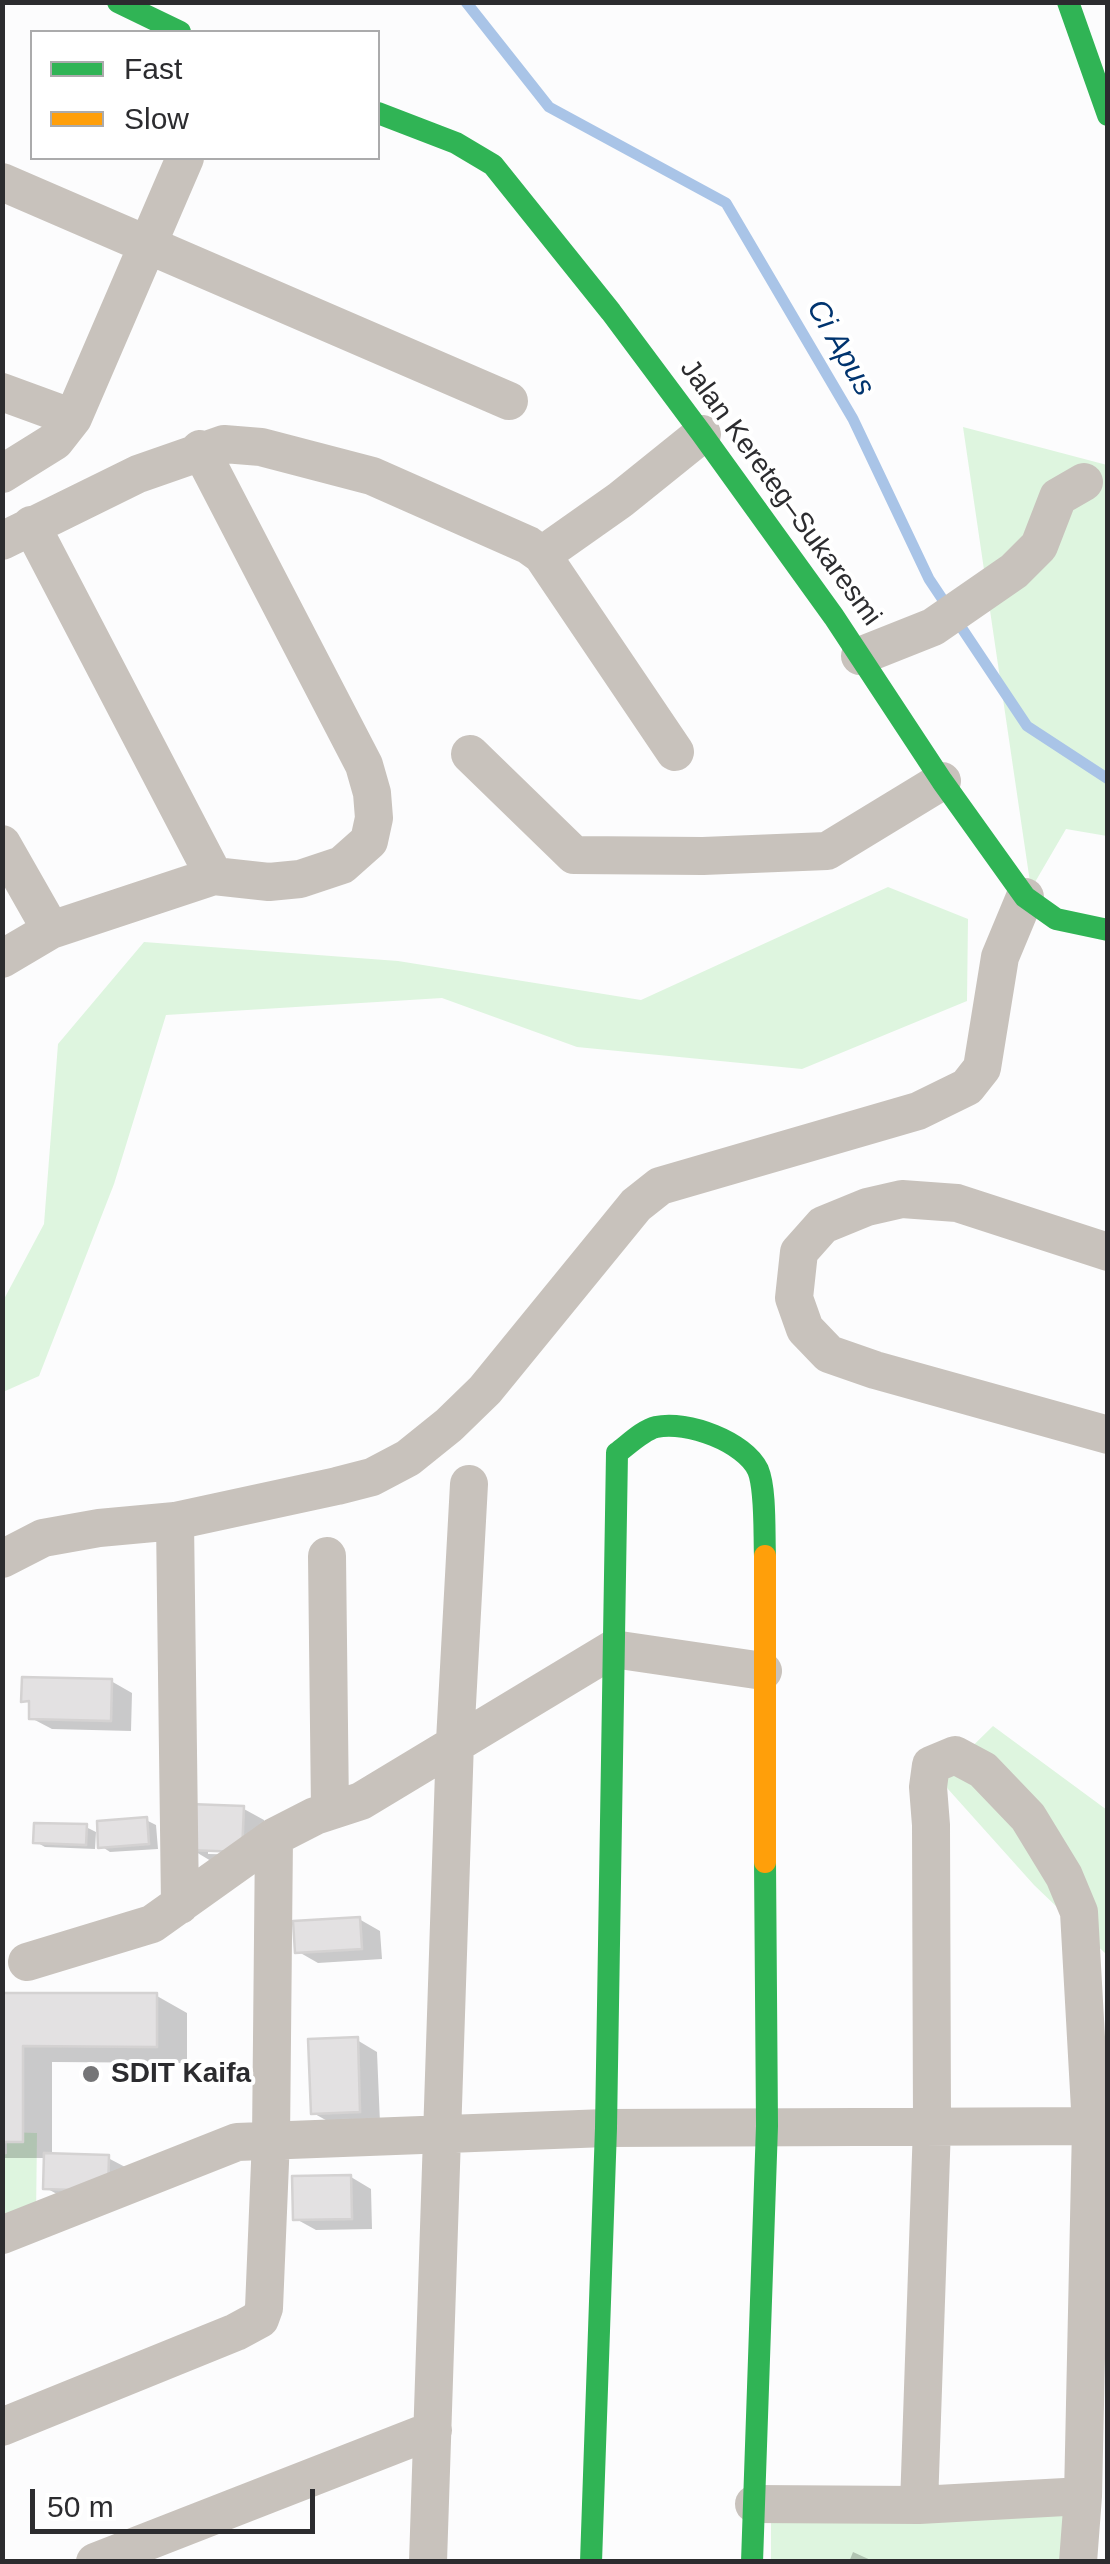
<!DOCTYPE html>
<html>
<head>
<meta charset="utf-8">
<style>
	body { margin:0 }
	#map { position:relative; width:1110px; height:2564px; overflow:hidden; background:#fcfcfd; font-family:Arial,sans-serif }
	canvas { display:block }
	.frame { position:absolute; inset:0; border:5px solid #2c2c2f; pointer-events:none }
	.legend { position:absolute; left:30px; top:30px; width:350px; height:130px; box-sizing:border-box; background:#fff; border:2px solid #ababac; margin:0; padding:12px 18px; list-style:none; font-size:30px; color:#2c2c2f }
	.legend li { display:flex; align-items:center; gap:20px; height:50px }
	.legend b { width:50px; border:2px solid #ababac }
	.scale { position:absolute; left:30px; top:2489px; width:285px; height:45px; box-sizing:border-box; border:5px solid #2c2c2f; border-top:0; padding-left:12px; font-size:30px; line-height:35px; white-space:nowrap; color:#2c2c2f; -webkit-text-stroke:8px #fff; paint-order:stroke }
</style>
</head>
<body>
<div id="map">
<canvas width="1110" height="2564"></canvas>
<div class="frame"></div>
<ul class="legend">
<li><b style="height:12px;background:#30b455"></b>Fast</li>
<li><b style="height:12px;background:#ff9f0a"></b>Slow</li>
</ul>
<div class="scale">50 m</div>
</div>
<script>
const ctx = document.querySelector('canvas').getContext('2d');
ctx.lineJoin = 'round';
function fill(path, color) {
  ctx.fillStyle = color;
  ctx.fill(path, 'evenodd');
}
function stroke(path, color, width, dash) {
  ctx.strokeStyle = color;
  ctx.lineWidth = width;
  ctx.lineCap = dash ? 'butt' : 'round';
  ctx.setLineDash(dash || []);
  ctx.stroke(path);
}
function drawText(font, color, halo, rows, align = 'center') {
  ctx.font = font + ' Arial,sans-serif';
  ctx.lineWidth = 8;
  ctx.setLineDash([]);
  ctx.textBaseline = 'middle';
  ctx.strokeStyle = halo;
  ctx.fillStyle = color;
  for (const [text, x, y, turn = 0] of rows) {
    ctx.save();
    ctx.translate(x, y);
    ctx.rotate((+turn || 0) * Math.PI / 180);
    ctx.textAlign = isNaN(turn) ? turn : align;
    if (halo) ctx.strokeText(text, 0, 0);
    ctx.fillText(text, 0, 0);
    ctx.restore();
  }
}
fill(new Path2D(`
	M963 427 1107 465V836L1066 829 1031 889Z
	M888 887 968 919 967 1001 802 1069 577 1047 442 998 166 1015 114 1184 39 1376 3 1392V1301L44 1224 58 1044 144 942 398 961 641 1000Z
	M993 1726 1107 1810V1955L1034 1885 939 1779Z
	M7 2132 37 2133 36 2218 2 2231V2155L7 2154Z
	M1069 2510 1067 2561H771V2521Z`), '#def5df');
fill(new Path2D(`
	M111 1681 132 1693 131 1731 52 1729 31 1718V1704L24 1700Z
	M244 1809 264 1820 262 1863 211 1861 191 1849ZM208 1849 254 1855 208 1854Z
	M146 1820 156 1825 158 1849 110 1852 101 1846Z
	M86 1827 96 1832 95 1849 45 1847 36 1842Z
	M359 1919 380 1931 382 1959 318 1963 297 1951Z
	M2 1995 157 1996 187 2013V2063L52 2062V2156L108 2158 129 2169 66 2199 46 2188V2158H2Z
	M357 2040 377 2052 380 2123 333 2124 313 2113Z
	M351 2177 371 2189 372 2229 316 2230 296 2219Z
	M853 2552 875 2562H849Z`), '#0003');
stroke(new Path2D(`
	M466 2 549 107 726 203 853 419 929 579 1027 726 1108 779`), '#a9c4e7', 11);
const building = new Path2D(`
	M22 1677 112 1679 111 1721 29 1719V1701L21 1702Z
	M190 1804 244 1806 242 1852 188 1850Z
	M147 1817 149 1844 98 1848 97 1821Z
	M34 1823 87 1824 86 1845 33 1843Z
	M360 1917 362 1949 295 1953 293 1921Z
	M2 1993H157V2047L23 2046V2142H2Z
	M358 2037 360 2112 311 2114 308 2039Z
	M44 2153 109 2155 108 2191 43 2189Z
	M351 2175 352 2219 293 2220 292 2176Z`);
fill(building, '#e3e1e2');
stroke(building, '#d4d2d2', 2.5);
stroke(new Path2D(`
	M2 182 509 401
	M2 392 73 418
	M2 474 55 441 73 418 185 158
	M31 525 214 876
	M2 541 138 474 224 444 261 447 372 476 528 545 542 555 620 500 702 434
	M542 555 675 752
	M860 656 933 627 1014 571 1039 546 1058 497 1084 482
	M470 754 574 855 703 856 827 851 942 781
	M2 844 51 930
	M2 959 51 930 214 876 269 882 300 879 342 865 369 841 374 818 372 793 364 765 200 449
	M1108 1252 957 1203 902 1199 867 1207 823 1225 799 1252 794 1298 805 1329 829 1354 875 1370 1108 1435
	M175 1521 180 1905
	M327 1556 330 1811
	M2 1559 43 1538 99 1528 175 1521 337 1486 372 1477 408 1458 449 1425 485 1390 636 1205 660 1186 918 1111 967 1087 982 1068 1000 957 1025 897
	M27 1962 152 1924 274 1837 315 1816 361 1801 613 1649 763 1671
	M2 2235 237 2142 606 2128 1108 2126
	M2 2427 236 2332 260 2319 264 2308 271 2139 274 1837
	M754 2504 919 2505 1083 2496
	M919 2505 932 2126 931 1825 928 1787 931 1765 955 1755 983 1770 1028 1817 1064 1876 1079 1912 1091 2127 1083 2496 1078 2562
	M95 2562 433 2430
	M428 2562 455 1741 469 1484`), '#c8c2bc', 38);
stroke(new Path2D(`
	M118 2 180 32
	M1068 2 1108 115
	M378 113 456 143 493 165 611 312 702 434 834 617 942 781 1025 897 1056 919 1108 930
	M591 2562 606 2128 617 1453C628 1445 643 1430 656 1427 687 1420 745 1442 758 1470 766 1489 764 1534 765 1556
	M752 2562 767 2126 765 1862`), '#30b455', 22);
stroke(new Path2D(`
	M765 1862V1556`), '#ff9f0a', 22);
for (const [x, y, r, color] of [
	[91,2074,10,"#757577"]
]) {
  const dot = new Path2D();
  dot.arc(x, y, r, 0, 2 * Math.PI);
  ctx.fillStyle = color;
  ctx.fill(dot);
  stroke(dot, '#fff', 4);
}
drawText('28px', '#2c2c2f', '#fff', [
	["Jalan Kereteg–Sukaresmi",780,493,54]
]);
drawText('bold 28px', '#2c2c2f', '#fff', [
	["SDIT Kaifa",111,2074]
], 'left');
drawText('italic 30px', '#00346f', '#fff', [
	["Ci Apus",840,348,60]
]);
</script>
</body>
</html>
